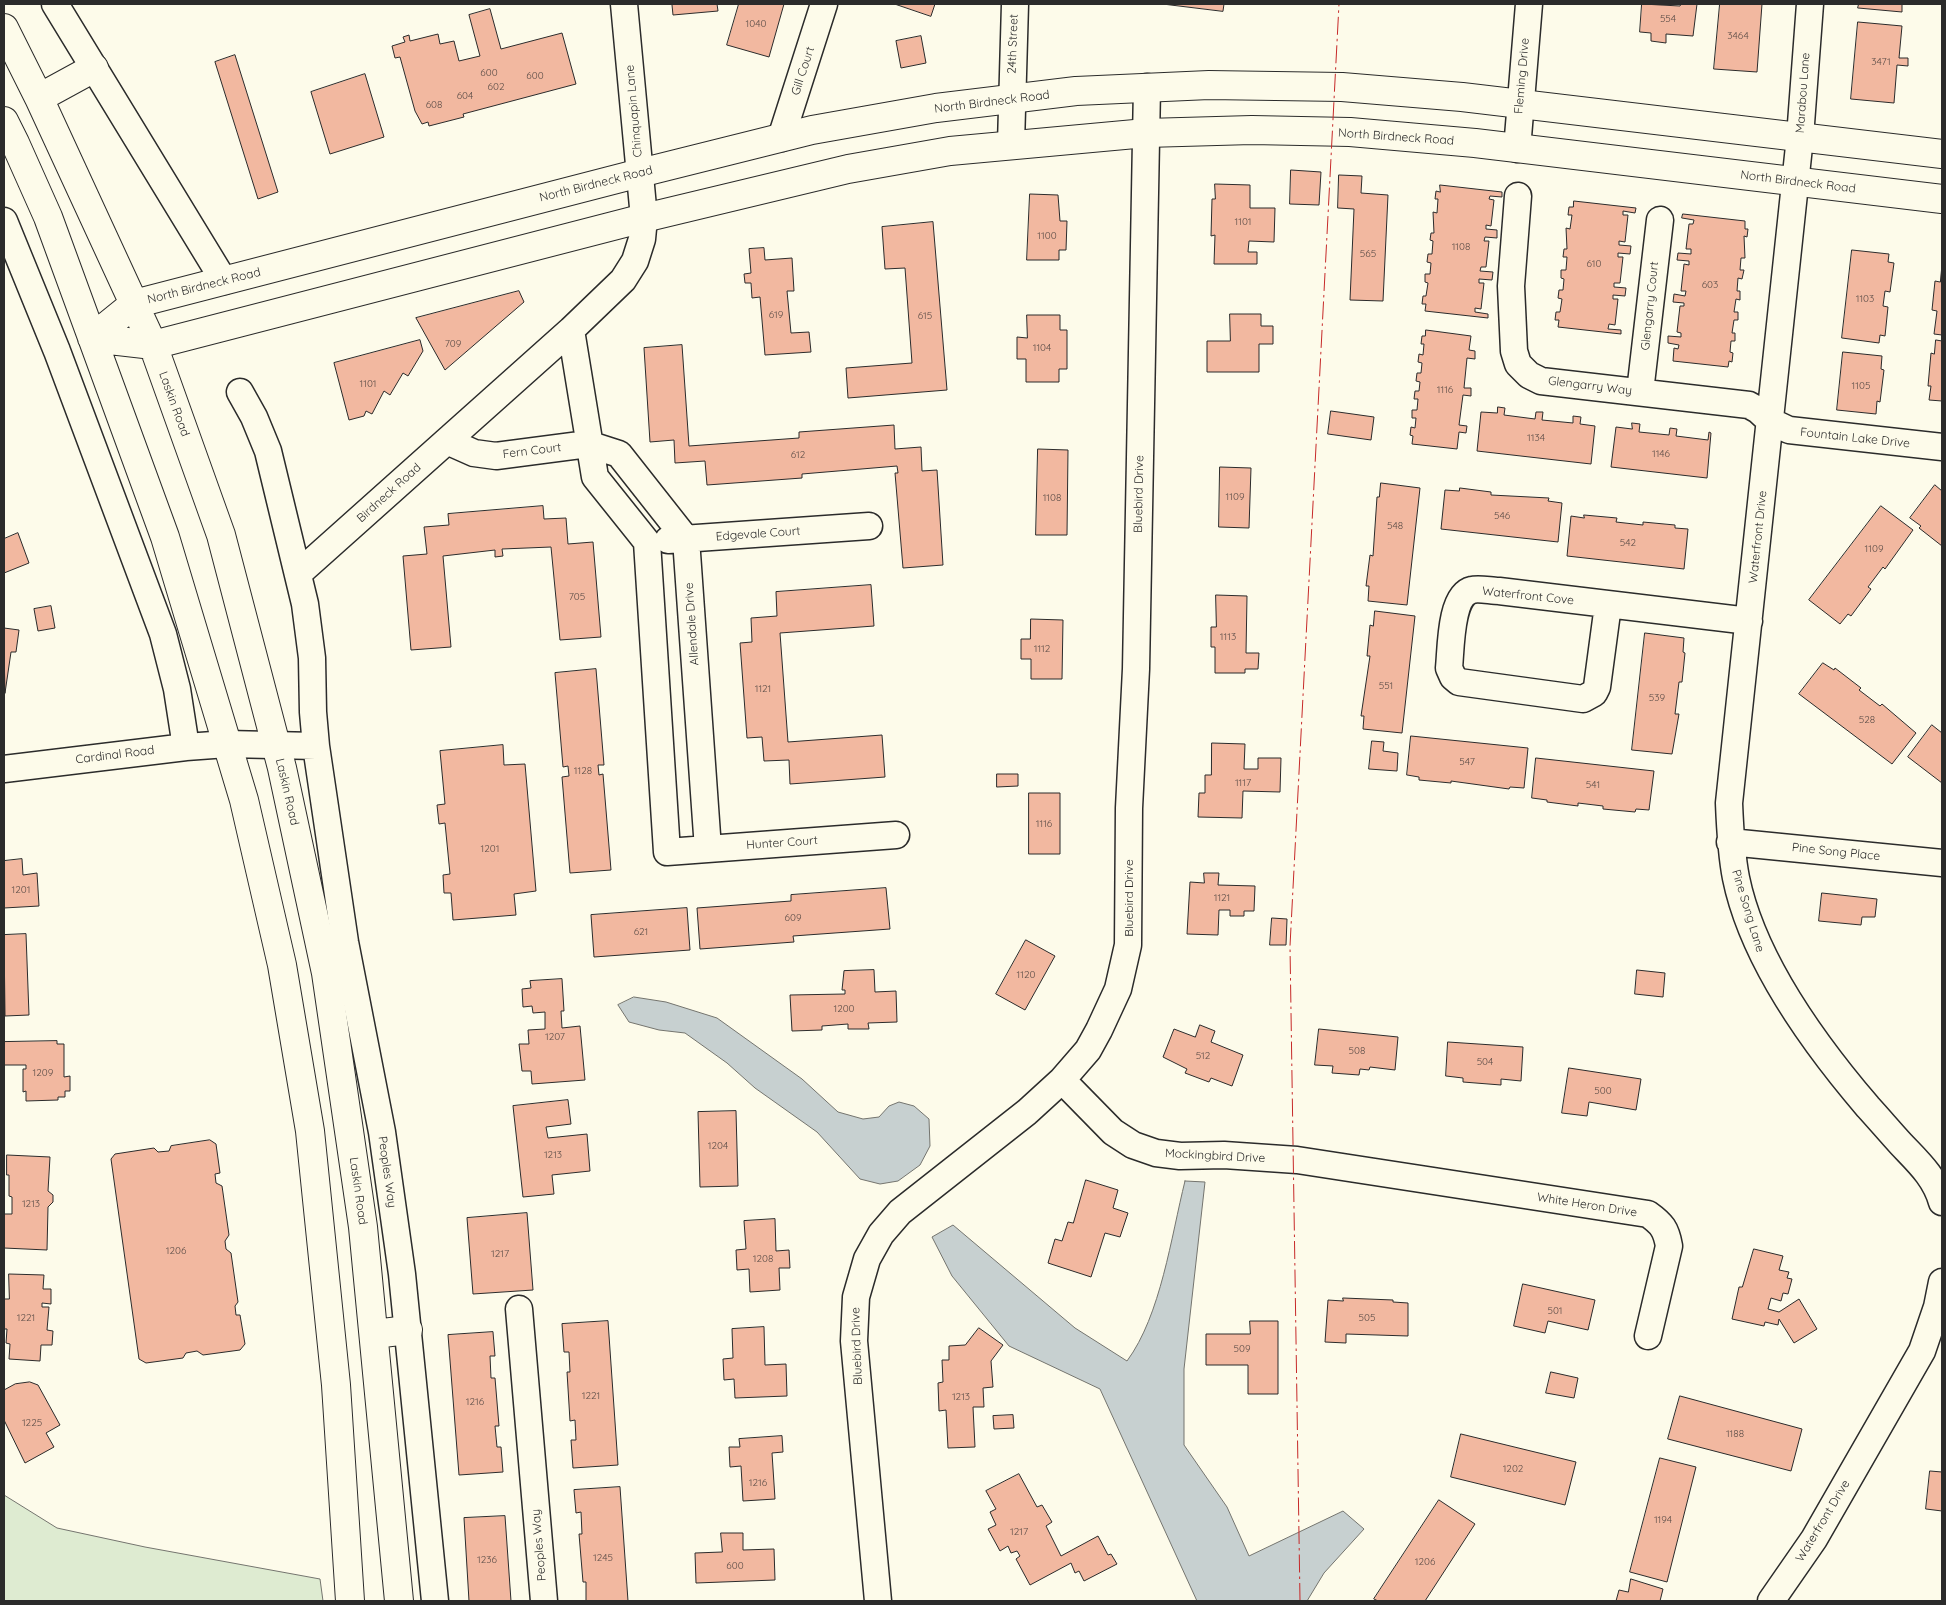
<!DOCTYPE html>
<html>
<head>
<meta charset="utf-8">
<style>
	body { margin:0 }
	#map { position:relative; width:1946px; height:1605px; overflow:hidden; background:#fdfbea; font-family:Quicksand,sans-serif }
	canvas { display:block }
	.frame { position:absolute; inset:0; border:5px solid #2b2b2b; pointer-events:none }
</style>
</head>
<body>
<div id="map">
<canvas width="1946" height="1605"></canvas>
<div class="frame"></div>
</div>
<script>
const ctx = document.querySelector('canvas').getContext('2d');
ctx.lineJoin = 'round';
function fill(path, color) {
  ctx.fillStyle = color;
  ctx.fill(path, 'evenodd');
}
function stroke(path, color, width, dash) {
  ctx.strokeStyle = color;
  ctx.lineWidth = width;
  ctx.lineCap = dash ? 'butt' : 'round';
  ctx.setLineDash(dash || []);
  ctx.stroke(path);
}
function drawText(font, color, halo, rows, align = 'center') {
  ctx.font = font + ' Quicksand,sans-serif';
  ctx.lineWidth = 4;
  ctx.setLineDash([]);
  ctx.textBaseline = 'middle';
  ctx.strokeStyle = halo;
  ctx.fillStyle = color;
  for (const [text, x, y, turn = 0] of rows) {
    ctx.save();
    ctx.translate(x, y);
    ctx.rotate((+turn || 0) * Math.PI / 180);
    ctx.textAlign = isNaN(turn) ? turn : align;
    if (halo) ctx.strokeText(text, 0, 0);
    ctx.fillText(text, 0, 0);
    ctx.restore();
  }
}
const green = new Path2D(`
	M4 1495 57 1528 145 1547 320 1579 323 1601H4Z`);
fill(green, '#deebd1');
stroke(green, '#74746e', 1);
const water = new Path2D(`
	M634 997 666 1002 717 1018 802 1079 838 1112 863 1119 879 1117 889 1106 899 1102 914 1106 929 1119 930 1146 920 1165 898 1181 880 1184 860 1179 817 1132 755 1088 727 1063 685 1033 659 1030 629 1022 618 1005Z
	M1185 1181 1205 1182 1184 1369V1445L1227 1507 1249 1556 1343 1511 1364 1529 1324 1573 1307 1601H1197L1100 1389 1009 1346 952 1276 932 1237 953 1225 1075 1328 1127 1361C1161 1315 1171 1237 1185 1181Z`);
fill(water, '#c7d0d0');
stroke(water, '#74746e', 1);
const building = new Path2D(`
	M676 4H717L718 11 673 15 672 5Z
	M739 4H784L769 57 727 45Z
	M895 4H935L931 16Z
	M1163 4H1224L1223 11Z
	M1642 4 1680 6 1681 4H1697L1693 36 1666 34V43L1651 41V33L1640 32Z
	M1720 4H1762L1757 72 1714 69Z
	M1859 4H1902V12L1858 8Z
	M490 9 501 49 562 33 576 84 463 114 464 117 429 126 428 122 422 124 415 111 400 57 395 58 392 46 405 42 403 37 409 35 410 41 438 34 440 44 454 41 459 61 480 56 469 15Z
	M1858 22 1902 26 1899 58H1908V66L1897 65 1894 103 1851 99Z
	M921 36 926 63 901 68 896 41Z
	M235 55 278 192 258 199 215 62Z
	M365 74 384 137 330 154 311 92Z
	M1291 170 1321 172 1319 205 1290 204Z
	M1339 175 1362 176 1361 193 1388 195 1383 301 1350 300 1354 209 1338 208Z
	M1215 184 1250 185V208H1275L1274 242 1249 241 1248 252H1257V264H1214L1215 235 1211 236 1212 199H1215Z
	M1440 185 1502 192V197L1490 196 1489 199 1494 200 1491 226 1486 225V229L1497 230V238L1485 237 1484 241H1489L1486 267H1481L1480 271 1493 272 1492 280 1479 279V283H1484L1481 309 1475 308V312L1488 314V318L1425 311 1426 304H1422L1423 296H1426L1428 283 1425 282V274H1430L1431 263 1427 262 1428 254H1432L1433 241 1430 240 1431 233H1434L1433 212 1437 213 1438 199H1435L1436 191 1440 192Z
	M1030 194 1058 195 1060 221H1067L1066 250H1059V260H1027Z
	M1574 201 1636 208 1635 213 1623 211V215H1628L1625 242 1619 241V245L1631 246 1630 254 1618 253V257H1623L1620 283H1614V287L1626 288 1625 296 1613 295V299H1618L1615 325 1609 324 1608 329 1621 330V334L1558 327 1559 320H1555L1556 312H1560L1562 299 1558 298 1559 290H1563L1564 279 1561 278V270H1566L1567 257H1563L1564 249H1567L1566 228 1570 229 1572 215H1568L1569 207H1573Z
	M1683 214 1745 221V229H1748L1747 237 1744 236 1745 258H1741L1740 270H1744L1742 279 1738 278 1737 291H1740V300L1736 299 1734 312H1738V320H1734L1732 333H1735V341H1731L1730 352 1733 353 1732 362 1729 361 1728 367 1673 361 1674 348 1678 349 1679 345 1668 343V336L1681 337V333L1677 332 1680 306H1684V303L1673 302 1674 294 1685 296 1686 291H1681L1684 264 1689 265V261L1677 260 1678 253 1691 254V249H1686L1689 224H1693L1694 220 1682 218Z
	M933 222 947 390 848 398 846 368 912 363 905 268 885 269 882 227Z
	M764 248 765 260 792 258 794 291H787L791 333 809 332 811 352 765 355 760 297 752 298 751 283H745L744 274 751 273 749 249Z
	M1852 250 1889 254 1888 262 1894 263 1890 292 1885 291 1883 306 1888 307 1885 336 1880 335 1879 343 1842 338Z
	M1942 265V335L1934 334 1937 311 1932 310 1935 281 1940 282Z
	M519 291 524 302 445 370 416 318Z
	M1230 314H1261V326H1273V344H1259V372H1207V341H1230Z
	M1027 315H1060V330H1067V369H1059V382H1026V359H1017V337L1027 338Z
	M1426 330 1471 336 1469 350 1475 351V359L1467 358 1464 388H1471V396L1463 395 1459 425 1467 426 1466 433 1459 432 1457 449 1412 444 1413 436 1410 435 1411 427 1415 428 1416 418H1412V410H1417L1418 399H1414L1415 391H1419L1420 382 1416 381 1417 373H1421L1422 363 1418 362 1419 354 1423 355 1424 344H1421L1422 336H1425Z
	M420 340 423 351 408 376 403 373 390 395 384 391 372 414 366 411 364 416 349 420 334 363Z
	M1936 340 1942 341V401L1929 400 1931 386H1928L1931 353 1934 354Z
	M682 345 689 446 799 438V432L894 425 895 449 921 447 922 471 937 470 943 565 903 568 895 473H898L897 466 802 474V478L707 485 705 461 675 463 674 440 650 442 644 348Z
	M1843 352 1882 356 1881 369 1884 370 1880 402 1877 401 1876 414 1837 410Z
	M1498 407 1505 408 1504 415 1535 419 1536 412H1543L1542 420 1573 423V416L1581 417 1580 424 1595 426 1591 464 1477 451 1481 412 1497 413Z
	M1331 411 1374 417 1371 440 1328 434Z
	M1632 423 1640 424 1639 432 1669 435 1670 428 1677 429 1676 436 1708 440 1709 432 1711 433 1707 478 1611 467 1616 427 1632 429Z
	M1038 449 1068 450 1067 535H1036Z
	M1220 467 1251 468 1249 528 1219 527Z
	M1381 483 1420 488 1407 605 1368 601 1369 586H1366L1370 555 1373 556 1377 497H1379Z
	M1935 485 1942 491V546L1919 528 1921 526 1910 518Z
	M1460 488 1491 492V495L1549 498 1548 501 1562 503 1558 542 1441 529 1445 490 1459 491Z
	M543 506 544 519 566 518 568 544 593 542 601 637 560 640 551 547 502 549 503 556 495 557V550L443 556 451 647 411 650 403 556 427 554 424 527 449 525 448 514Z
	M1881 506 1913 530 1885 569 1883 567 1868 587 1871 589 1851 616 1848 614 1840 624 1809 600Z
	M1584 515 1617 518 1616 522 1643 525V522L1675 525V528L1688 529 1684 569 1567 556 1571 516 1584 518Z
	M18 533 29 563 4 573V539Z
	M871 585 874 626 780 633 788 742 882 735 885 777 790 784 789 760 764 761 762 737 747 738 740 643 752 642 751 618 777 616 776 592Z
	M1216 595 1247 596 1246 653H1259L1258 669H1245V673H1215V647H1211V627H1216Z
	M51 606 55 628 38 631 34 609Z
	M1375 611 1415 616 1402 733 1363 729 1364 716H1361L1370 656H1367L1370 625 1373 626Z
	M1031 619 1063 620 1062 679H1031V659H1021V639H1030Z
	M4 628 19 630 16 652H11L5 693Z
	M1645 633 1684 638 1683 652 1685 653 1682 682H1679L1675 714H1679L1672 754 1632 750Z
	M1823 663 1834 670 1835 668 1861 688 1859 690 1880 706 1882 704 1916 733 1892 764 1799 694Z
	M596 669 604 765H598L599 775 603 774 611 870 570 873 562 777 569 776 568 766 563 767 555 673Z
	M1932 725 1942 733V783L1908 757Z
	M1411 736 1528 748 1524 788 1510 787 1509 789 1451 781V783L1419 780V777L1407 775Z
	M1372 741 1384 742 1383 751 1398 753 1397 771 1369 769Z
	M1212 743 1245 744 1244 769H1258V758H1281L1280 792 1243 791 1242 818 1198 817 1199 793H1205V775H1211Z
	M503 745 504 765 525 764 536 891 514 894 516 915 453 920 451 893H444L443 875 450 874 445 823 439 824 437 805 445 804 440 751Z
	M1536 758 1654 771 1649 810 1636 809 1635 812 1603 809V806L1578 803V806L1547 802V800L1532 798Z
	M997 774H1018V786L997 787Z
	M1029 793H1060V854H1029Z
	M22 859 23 875 37 873 39 906 4 908V861Z
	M1204 873H1219L1218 885 1255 886 1254 911H1244V916H1230V910H1219L1218 935 1187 934 1190 882 1204 883Z
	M886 888 890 929 793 936 794 942 700 949 697 908 791 901V895Z
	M1822 893 1877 899 1875 917H1862L1861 925 1819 921Z
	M687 908 690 950 594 957 591 915Z
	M1272 918 1287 919 1286 945H1270Z
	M26 934 29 1015 5 1016 4 935Z
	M1026 940 1055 956 1025 1010 996 994Z
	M874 970 875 992 896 991 897 1022 868 1023 869 1029H848V1024L822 1026V1030L792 1031 790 995 845 994V990H842L844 971Z
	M1637 970 1665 973 1663 997 1635 994Z
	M562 979 564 1011H561L562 1028 580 1026 585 1080 532 1084 531 1071H522L519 1044H529L528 1030 545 1029V1012L533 1013 532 1006 523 1007 522 989 531 988 530 981Z
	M1200 1025 1215 1031 1211 1042 1243 1055 1232 1086 1211 1078 1209 1082 1185 1073 1187 1069 1163 1057 1174 1029 1195 1037Z
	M1319 1029 1398 1037 1395 1070 1370 1067 1369 1070 1360 1069 1359 1075 1332 1073 1333 1066 1315 1065Z
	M57 1041V1044H64V1077L70 1076V1091H65V1097H58V1100L26 1101V1091L23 1092V1069H26V1065H4V1042Z
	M1448 1042 1523 1047 1521 1081 1501 1079V1085L1463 1082V1078L1446 1076Z
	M1569 1068 1641 1079 1636 1110 1589 1102 1587 1116 1562 1113Z
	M568 1100 571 1124 546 1127 548 1138 587 1134 590 1171 552 1175 554 1194 523 1197 513 1106Z
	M736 1111 738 1186 700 1187 698 1112Z
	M210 1140 216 1144 220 1173 215 1174 216 1183 222 1186 229 1235 225 1241 226 1249 231 1253 238 1302 235 1306 236 1315H240L245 1344 240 1350 203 1355 197 1351 186 1353 183 1358 146 1363 139 1359 111 1159 115 1154 154 1148 158 1152 169 1151 171 1146Z
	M7 1155 50 1157 48 1191 53 1195V1202L48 1207 47 1250 4 1248V1214H12V1197L9 1196V1175H7Z
	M1086 1180 1118 1190 1113 1208 1128 1213 1120 1237 1105 1233 1091 1277 1048 1263 1055 1239 1062 1241 1068 1222 1073 1223Z
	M527 1213 533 1290 473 1294 467 1218Z
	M775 1219 776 1251 789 1250 790 1268H779L780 1290 750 1292 749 1269 737 1270 736 1250 746 1249 744 1221Z
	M1754 1249 1783 1256 1779 1270 1789 1272 1787 1278 1792 1279 1788 1294 1783 1293 1781 1301 1771 1298 1768 1309 1779 1312 1799 1299 1817 1329 1794 1343 1779 1319 1778 1325 1765 1322 1764 1326 1732 1319 1739 1287H1742Z
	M9 1274 44 1275 43 1289H51V1304L42 1303V1307H49L47 1330 53 1331 52 1345H41L40 1361 9 1359 10 1344 6 1343 7 1329H4V1299H9Z
	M1523 1284 1595 1300 1588 1330 1548 1321 1545 1333 1514 1326Z
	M1343 1298 1393 1300V1302L1408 1303V1336L1346 1334V1343L1325 1342 1328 1300 1343 1301Z
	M608 1321 618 1465 573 1468 571 1440H576L575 1420 570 1421 567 1372H570L569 1352H564L562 1324Z
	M1250 1321H1278V1394H1248V1365H1206V1334H1250Z
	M764 1327 765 1365 786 1364 787 1396 735 1398 734 1379 724 1380 723 1359 733 1358 732 1329Z
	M979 1328 1003 1345 991 1361 993 1387 983 1388 984 1407H973L975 1447 948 1448 946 1410 939 1411 938 1383 943 1382 942 1360H949V1346L965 1345Z
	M493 1332 495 1356H490L491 1378H495L499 1426H495L497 1447H501L503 1472 459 1475 448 1335Z
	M1551 1372 1578 1378 1574 1398 1546 1393Z
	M30 1382 38 1385 60 1425 46 1433 54 1447 25 1463 4 1420V1390L15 1384Z
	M1680 1396 1802 1429 1791 1471 1668 1439Z
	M1013 1415 1014 1428 994 1429 993 1416Z
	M1461 1434 1576 1462 1565 1505 1451 1477Z
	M782 1436 783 1452 772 1453 775 1499 743 1501 741 1466 730 1467 729 1447H740L739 1439Z
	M1660 1458 1696 1467 1667 1582 1630 1572Z
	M1930 1471 1942 1472V1511L1926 1509Z
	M1019 1474 1037 1507 1042 1505 1052 1522 1046 1526 1061 1556 1098 1536 1108 1555 1111 1554 1117 1564 1084 1581 1079 1571 1075 1573 1071 1563 1030 1585 1016 1559 1020 1556 1017 1551 1011 1553 1008 1546 1000 1551 988 1529 996 1525 990 1512 996 1509 986 1491Z
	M620 1487 628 1601H586V1582H583L579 1534H582L581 1512 576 1513 574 1490Z
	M1439 1500 1475 1524 1425 1601H1378L1374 1599Z
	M505 1516 511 1601H469L464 1518Z
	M721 1533H743V1550L774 1549 775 1580 696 1583 695 1553 722 1552Z
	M1631 1579 1663 1589 1660 1601H1616L1619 1590 1628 1592Z`);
fill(building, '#f2b8a0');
stroke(building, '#2b2b2b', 1);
const minor = new Path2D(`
	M55 4 224 281
	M1810 4 1800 137 1729 803C1730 828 1731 853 1736 878 1753 961 1814 1044 1868 1107 1879 1119 1890 1132 1901 1144 1918 1162 1935 1177 1942 1202
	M781 138 824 4
	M1011 144 1015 4
	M1517 149 1529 4
	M1518 196 1511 286 1514 351 1518 364 1529 375 1541 381 1749 405 1758 410 1770 421 1789 430 1942 447
	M4 221 57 351 163 634 177 689 186 747
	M571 330 595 477 647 542 667 852 896 835
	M240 392 254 417 268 451 305 604 312 658 313 712 316 746 345 942 382 1132 402 1274 435 1601
	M1640 392 1660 220
	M447 441 474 453 496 456 588 444 619 454 686 539 708 849
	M668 540 869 526
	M299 573 571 330 623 280 635 261 642 239 644 218 624 4
	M1608 605 1597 687 1594 693 1583 699 1459 682 1453 677 1449 668C1451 650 1450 595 1472 590 1479 588 1491 591 1499 591L1749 621
	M4 769 186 747 227 744 316 746
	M1730 842 1942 863
	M1062 1080 1113 1132 1133 1145 1156 1153 1180 1156 1224 1155 1297 1160 1648 1214C1662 1224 1666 1229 1669 1246L1648 1336
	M519 1309 544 1601
	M878 1601 854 1341 856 1297 867 1259 881 1234 900 1212 1027 1112 1062 1080 1088 1050 1099 1030 1118 989 1128 945 1129 808 1136 669 1147 87
	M1771 1601 1814 1539 1922 1351 1937 1307 1942 1282`);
const major = new Path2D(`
	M4 28 39 98 153 345 221 535 282 768 326 973 363 1227 399 1601
	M39 98 94 68
	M4 121 15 143 48 217 165 537 244 800 282 965 310 1131 336 1385 350 1601
	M92 338 134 304 640 173 812 130 936 108 1076 91 1209 85 1342 87 1462 97 1942 154
	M92 338 153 345 644 218 848 169 950 151 1146 133 1252 130 1350 132 1475 143 1942 199
	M374 1334 408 1330`);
stroke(minor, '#2b2b2b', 29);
stroke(major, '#2b2b2b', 30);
stroke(minor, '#fdfbea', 26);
stroke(major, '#fdfbea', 28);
stroke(new Path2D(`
	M1300 1601 1290 946 1339 4`), '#c62828', 1, [18, 4, 2.5, 4]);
drawText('10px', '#5d4e48', null, [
	["554",1668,19],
	["1040",756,24],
	["3464",1738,36],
	["3471",1881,62],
	["600",489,73],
	["600",535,76],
	["602",496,87],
	["604",465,96],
	["608",434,105],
	["1101",1243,222],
	["1100",1047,236],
	["1108",1461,247],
	["565",1368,254],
	["610",1594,264],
	["603",1710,285],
	["1103",1865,299],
	["619",776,315],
	["615",925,316],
	["709",453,344],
	["1104",1042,348],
	["1101",368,384],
	["1105",1861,386],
	["1116",1445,390],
	["1134",1536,438],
	["1146",1661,454],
	["612",798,455],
	["1109",1235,497],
	["1108",1052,498],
	["546",1502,516],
	["548",1395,526],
	["542",1628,543],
	["1109",1874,549],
	["705",577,597],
	["1113",1228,637],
	["1112",1042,649],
	["551",1386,686],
	["1121",763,689],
	["539",1657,698],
	["528",1867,720],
	["547",1467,762],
	["1128",583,771],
	["1117",1243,783],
	["541",1593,785],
	["1116",1044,824],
	["1201",490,849],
	["1201",21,890],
	["1121",1222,898],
	["609",793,918],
	["621",641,932],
	["1120",1026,975],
	["1200",844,1009],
	["1207",555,1037],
	["508",1357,1051],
	["512",1203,1056],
	["504",1485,1062],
	["1209",43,1073],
	["500",1603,1091],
	["1204",718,1146],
	["1213",553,1155],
	["1213",31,1204],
	["1206",176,1251],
	["1217",500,1254],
	["1208",763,1259],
	["501",1555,1311],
	["1221",26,1318],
	["505",1367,1318],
	["509",1242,1349],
	["1221",591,1396],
	["1213",961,1397],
	["1216",475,1402],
	["1225",32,1423],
	["1188",1735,1434],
	["1202",1513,1469],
	["1216",758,1483],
	["1194",1663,1520],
	["1217",1019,1532],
	["1245",603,1558],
	["1236",487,1560],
	["1206",1425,1562],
	["600",735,1566]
]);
drawText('12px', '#2b2b2b', '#fdfbea', [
	["24th Street",1013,44,-88],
	["Gill Court",803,71,-72],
	["Fleming Drive",1522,76,-85],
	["Marabou Lane",1803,93,-86],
	["North Birdneck Road",992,102,-7],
	["Chinquapin Lane",634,111,-95],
	["North Birdneck Road",1396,137,4],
	["North Birdneck Road",1798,182,7],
	["North Birdneck Road",596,184,-14],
	["North Birdneck Road",204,286,-14],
	["Glengarry Court",1650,306,-84],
	["Glengarry Way",1590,386,7],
	["Laskin Road",174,404,70],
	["Fountain Lake Drive",1855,438,6],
	["Fern Court",532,451,-7],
	["Birdneck Road",389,493,-42],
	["Bluebird Drive",1139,494,-89],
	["Edgevale Court",758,534,-4],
	["Waterfront Drive",1758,537,-84],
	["Waterfront Cove",1528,596,6],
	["Allendale Drive",692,624,-94],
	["Cardinal Road",115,755,-7],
	["Laskin Road",287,792,77],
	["Hunter Court",782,843,-4],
	["Pine Song Place",1836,852,6],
	["Bluebird Drive",1129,898,-90],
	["Pine Song Lane",1748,911,73],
	["Mockingbird Drive",1215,1156,3],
	["Peoples Way",387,1172,82],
	["Laskin Road",358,1191,82],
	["White Heron Drive",1587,1205,9],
	["Bluebird Drive",857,1346,-92],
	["Waterfront Drive",1823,1521,-59],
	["Peoples Way",539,1545,-95]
]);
</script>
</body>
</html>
